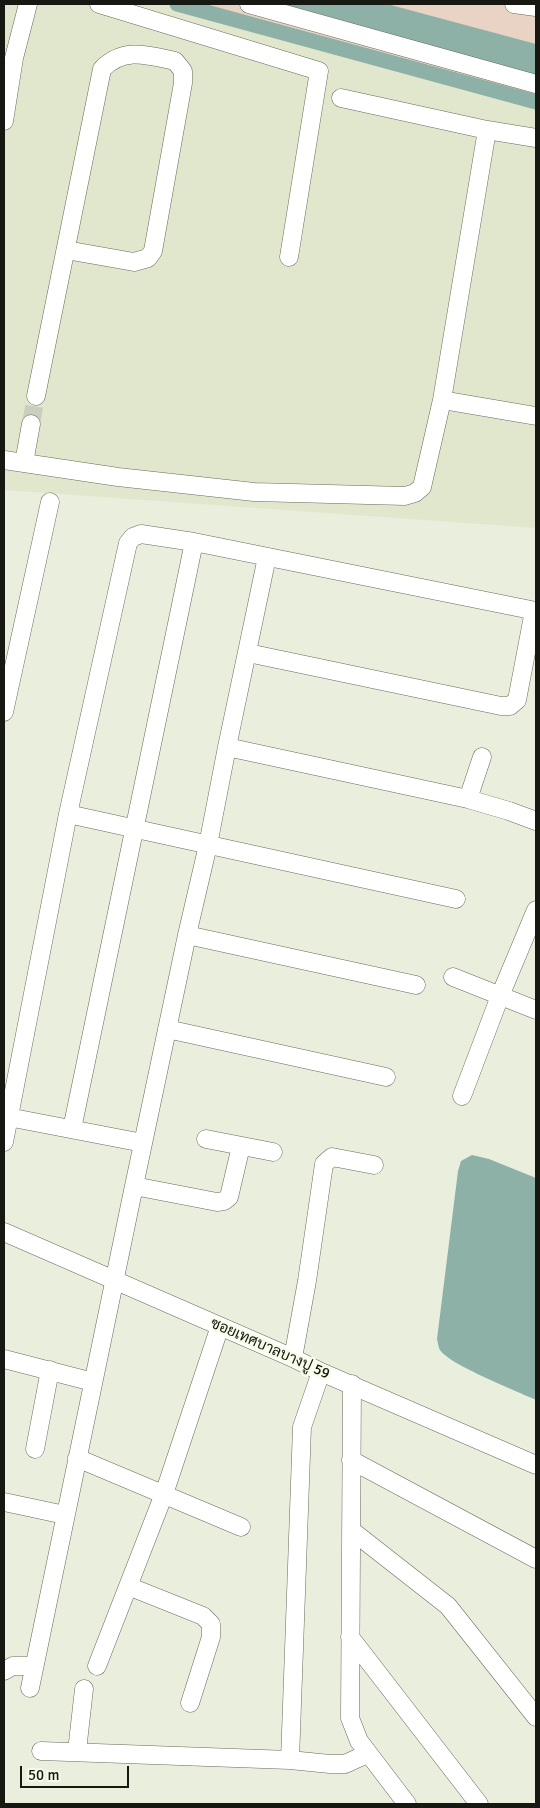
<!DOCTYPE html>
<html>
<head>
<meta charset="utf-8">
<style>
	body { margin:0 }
	#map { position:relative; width:540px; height:1808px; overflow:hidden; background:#eaeedc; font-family:Signika,sans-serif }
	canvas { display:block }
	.frame { position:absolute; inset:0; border:5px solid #161811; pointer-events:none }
	.scale { position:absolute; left:20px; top:1766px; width:109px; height:22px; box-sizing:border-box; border:2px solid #161811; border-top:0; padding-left:6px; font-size:15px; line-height:18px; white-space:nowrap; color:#161811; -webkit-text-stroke:4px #f7fce9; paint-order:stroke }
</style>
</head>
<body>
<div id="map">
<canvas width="540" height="1808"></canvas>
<div class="frame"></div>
<div class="scale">50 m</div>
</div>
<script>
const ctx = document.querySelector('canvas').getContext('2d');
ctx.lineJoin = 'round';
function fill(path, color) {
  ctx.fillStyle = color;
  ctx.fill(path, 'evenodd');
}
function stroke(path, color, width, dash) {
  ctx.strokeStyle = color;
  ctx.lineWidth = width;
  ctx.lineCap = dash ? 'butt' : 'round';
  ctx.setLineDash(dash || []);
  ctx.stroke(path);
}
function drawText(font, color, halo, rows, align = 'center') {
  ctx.font = font + ' Signika,Sarabun,sans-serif';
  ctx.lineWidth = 5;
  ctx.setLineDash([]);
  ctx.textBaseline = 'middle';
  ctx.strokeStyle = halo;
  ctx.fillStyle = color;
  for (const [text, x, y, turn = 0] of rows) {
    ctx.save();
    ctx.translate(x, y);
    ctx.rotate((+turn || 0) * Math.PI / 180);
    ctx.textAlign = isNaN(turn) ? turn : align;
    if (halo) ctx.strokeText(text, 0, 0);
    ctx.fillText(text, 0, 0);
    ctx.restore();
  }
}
fill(new Path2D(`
	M4 4H185L536 103V528L4 490Z`), '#e1e7cd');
fill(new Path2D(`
	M200 4H536V99Z`), '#e8d3c4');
fill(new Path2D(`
	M283 4H387L536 44V75Z
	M472 1155 489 1159 536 1178V1400C517 1391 450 1365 440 1350 438 1347 438 1342 437 1339L458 1171 461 1161Z`), '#8db1a7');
stroke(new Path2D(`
	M177 4 536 102`), '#8db1a7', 15);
stroke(new Path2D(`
	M31 424 36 396`), '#cacebe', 18, [18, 9]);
const minor = new Path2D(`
	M99 4 319 71 289 257
	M249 4 536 84
	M514 4 536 7
	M341 98 487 130 536 138
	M4 121 14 58 28 4
	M36 396 102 69C124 47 147 55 175 61L183 71V83L153 251 148 258 134 262 66 250
	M442 400 487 130
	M4 460 118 477 254 492 405 496 415 493 422 487 442 400 536 416
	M24 463 31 424
	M248 653 501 706H510L517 700 534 611
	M4 712 50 502
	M227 747 468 799 509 811 536 821
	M468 799 482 757
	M68 814 456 899
	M187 935 416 985
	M453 977 536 1010
	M167 1029 386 1077
	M462 1096 500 996 536 910
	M8 1117 143 1143
	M72 1129 194 542
	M206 1139 273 1152
	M4 1142 68 814 128 543 133 537 141 534 194 542 536 611
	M134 1186 217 1202 224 1201 229 1197 241 1146
	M4 1232 293 1358 321 1372 536 1465
	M293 1358 307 1281 324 1164 332 1157 374 1165
	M4 1359 93 1382
	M352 1384 350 1718 359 1741 407 1804
	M35 1449 50 1370
	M77 1458 241 1527
	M351 1460 536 1559
	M4 1502 65 1515
	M351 1530 448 1606 536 1717
	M128 1586 203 1616 211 1624V1637L190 1703
	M350 1637 479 1804
	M97 1666 164 1494 220 1326
	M4 1671 13 1666H34
	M30 1688 134 1186 187 935 208 845 227 747 267 557
	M41 1751 290 1760 302 1427 321 1372
	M77 1751 84 1689
	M290 1760 330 1764H345L367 1754`);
stroke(minor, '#686b5b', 19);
stroke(minor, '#fff', 18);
drawText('15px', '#161811', '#f7fce9', [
	["ซอยเทศบาลบางปู 59",270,1349,24]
]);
</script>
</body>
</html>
